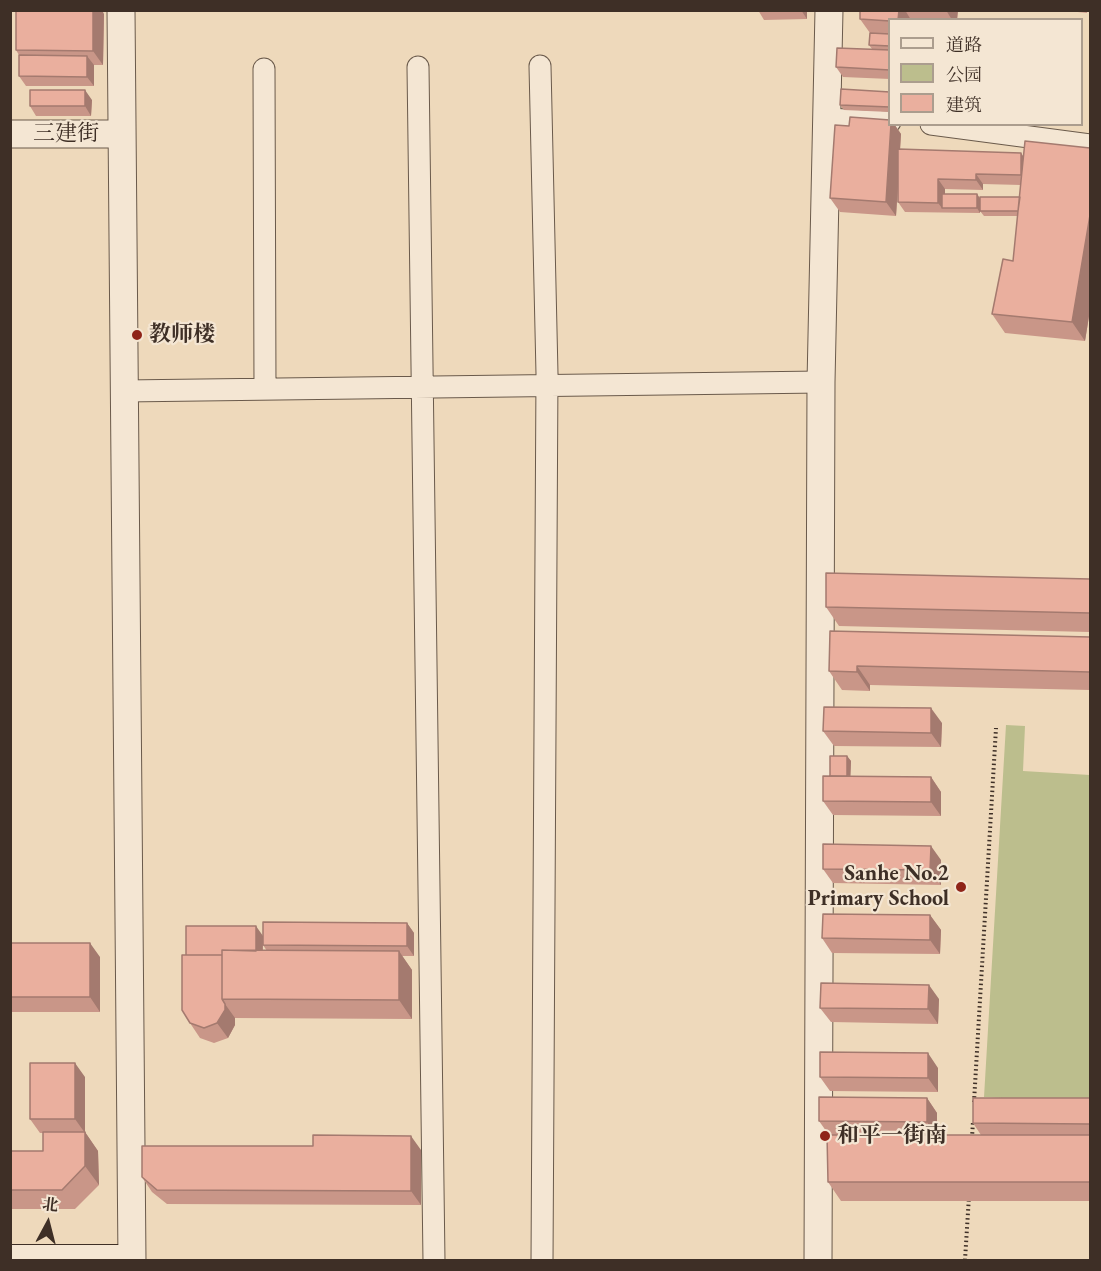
<!DOCTYPE html>
<html>
<head>
<meta charset="utf-8">
<style>
	body { margin:0 }
	#map { position:relative; width:1101px; height:1271px; overflow:hidden; background:#eed9bb; font-family:"EB Garamond","Noto Serif SC",serif }
	canvas { display:block }
	.frame { position:absolute; inset:0; border:12px solid #3e2f26; pointer-events:none }
	.legend { position:absolute; left:888px; top:18px; width:195px; height:108px; box-sizing:border-box; background:#f4e6d3; border:2px solid #ab9d8e; margin:0; padding:8px 10px; list-style:none; font-size:18px; color:#3e2f26 }
	.legend li { display:flex; align-items:center; gap:12px; height:30px }
	.legend b { width:30px; border:2px solid #ab9d8e }
	.north { position:absolute; left:18px; top:1193px; width:60px; height:60px; -webkit-text-stroke:4px #f4e6d3; paint-order:stroke; rotate:7deg; font-size:16px; font-weight:700; line-height:24px; text-align:center; color:#3e2f26 }
	.north::after { content:''; display:block; margin:auto; width:21px; height:27px; background:#3e2f26; clip-path:polygon(50% 0,100% 100%,50% 72%,0 100%) }
</style>
</head>
<body>
<div id="map">
<canvas width="1101" height="1271"></canvas>
<div class="frame"></div>
<ul class="legend">
<li><b style="height:8px;background:#f4e6d3"></b>道路</li>
<li><b style="height:16px;background:#bcbe8d"></b>公园</li>
<li><b style="height:16px;background:#eaaf9e"></b>建筑</li>
</ul>
<div class="north">北</div>
</div>
<script>
const ctx = document.querySelector('canvas').getContext('2d');
ctx.lineJoin = 'round';
function fill(path, color) {
  ctx.fillStyle = color;
  ctx.fill(path, 'evenodd');
}
function stroke(path, color, width, dash) {
  ctx.strokeStyle = color;
  ctx.lineWidth = width;
  ctx.lineCap = dash ? 'butt' : 'round';
  ctx.setLineDash(dash || []);
  ctx.stroke(path);
}
function drawText(font, color, halo, rows, align = 'center') {
  ctx.font = font + ' "EB Garamond","Noto Serif SC",serif';
  ctx.lineWidth = 4.5;
  ctx.setLineDash([]);
  ctx.textBaseline = 'middle';
  ctx.strokeStyle = halo;
  ctx.fillStyle = color;
  for (const [text, x, y, turn = 0] of rows) {
    ctx.save();
    ctx.translate(x, y);
    ctx.rotate((+turn || 0) * Math.PI / 180);
    ctx.textAlign = isNaN(turn) ? turn : align;
    if (halo) ctx.strokeText(text, 0, 0);
    ctx.fillText(text, 0, 0);
    ctx.restore();
  }
}
fill(new Path2D(`
	M1006 725 1025 726 1023 771 1090 775V1103L984 1097Z`), '#bcbe8d');
const minor = new Path2D(`
	M540 66 547 374 542 1260
	M418 67 434 1260
	M264 69 265 389
	M826 119 890 122
	M931 124 1090 145
	M124 391 821 382`);
const tertiary = new Path2D(`
	M121 10 132 1260
	M10 134H122
	M818 1260 821 382 829 10`);
const secondary = new Path2D(`
	M10 1260H127`);
stroke(minor, '#6a5a4b', 23);
stroke(tertiary, '#6a5a4b', 29);
stroke(secondary, '#3e2f26', 32);
stroke(new Path2D(`
	M974 1102 996 728
	M972 1138 973 1121
	M965 1260 969 1196`), '#3e2f26', 4, [1.5, 3]);
stroke(minor, '#f4e6d3', 21);
stroke(tertiary, '#f4e6d3', 27);
stroke(secondary, '#f4e6d3', 30);
fill(new Path2D(`
	M758 10H807V19L764 20Z
	M860 10H958L957 20H890V79L843 77 836 67 872 49 869 45 870 33 860 19Z
	M1059 10H1087V13Z
	M104 14 103 65H94V86H26L19 76V55L16 50Z
	M890 92V112L844 110 840 105Z
	M92 100 91 116H36L30 106Z
	M890 124H894L901 134 900 149 1024 157 1090 148V310L1085 341 1005 333 992 314 1013 261 1018 216H984L980 211V213L905 212 898 202V189L896 216 840 212 830 198ZM983 184 1021 185 1020 197 980 198 977 194H945V189L983 190Z
	M1090 579V632L839 626 826 607Z
	M830 631 1090 637V690L870 685V691L842 690 829 671Z
	M942 723 941 747 834 746 823 731Z
	M847 756 851 761 850 776 931 777 941 792V816L833 815 823 801 830 776Z
	M941 860V885L833 883 823 869Z
	M930 915 941 930 940 954 832 953 822 938Z
	M407 923 414 933V956H402L412 970V1019L235 1018V1025L228 1038 214 1043 200 1038 190 1023 186 955 263 936V951H267L263 945Z
	M10 943 100 957V1012H10Z
	M939 999 938 1024 831 1022 820 1008Z
	M938 1068V1092L830 1091 820 1077Z
	M85 1077V1132L98 1151 99 1185 75 1209H10V1151H43V1133H40L30 1119Z
	M927 1098 937 1113V1135H981L973 1123 1090 1098V1201H841L828 1182 829 1135 819 1121Z
	M421 1150V1205L167 1204 152 1192 142 1177Z`), '#c99688');
fill(new Path2D(`
	M93 10H102L104 14 103 65 93 51Z
	M801 10H807V19Z
	M899 10H905L911 20H898Z
	M946 10H958L957 20H952Z
	M87 56 94 65V86L87 77Z
	M85 90 92 100 91 116 85 106Z
	M891 124H894L901 134 896 216 886 202Z
	M1021 153 1028 163 1027 185 1021 175Z
	M976 174 983 184V190L976 180Z
	M938 179 945 189V208H942L938 203Z
	M977 194 980 199V213L977 208Z
	M1090 215V310L1085 341 1072 322Z
	M857 666 870 685V691L857 672Z
	M931 708 942 723 941 747 931 733Z
	M847 756 851 761 850 791 847 786Z
	M931 777 941 792V816L931 802Z
	M931 846 941 860V885L930 870Z
	M930 915 941 930 940 954 930 940Z
	M407 923 414 933V956L407 946Z
	M256 926 263 936 262 970 256 960Z
	M90 943 100 957V1012L90 997Z
	M399 951 412 970V1019L399 1000Z
	M929 985 939 999 938 1024 928 1009Z
	M225 1004 235 1018V1025L228 1038 217 1023Z
	M928 1053 938 1068V1092L928 1078Z
	M75 1063 85 1077V1133L75 1119Z
	M927 1098 937 1113V1137L927 1122Z
	M85 1132 98 1151 99 1185 85 1166Z
	M411 1136 421 1150V1205L411 1191Z`), '#a47a6f');
const building = new Path2D(`
	M16 10H93V51L16 50Z
	M860 10H899L898 20H890V21L860 19Z
	M870 33 890 34V46L869 45Z
	M837 48 890 50V70L836 67Z
	M19 55 87 56V77L19 76Z
	M841 89 890 92V107L840 105Z
	M30 90H85V106H30Z
	M850 117 890 120V124H891L886 202 830 198 835 125 849 126Z
	M1025 141 1090 148V215L1072 322 992 314 1003 259 1013 261Z
	M898 149 1021 153V175L976 174V180L938 179V203L898 202Z
	M942 194H977V208H942Z
	M980 197H1020L1018 211H980Z
	M826 573 1090 579V613L826 607Z
	M830 631 1090 637V672L857 666V672L829 671Z
	M824 707 931 708V733L823 731Z
	M830 756H847V776H830Z
	M823 776 931 777V802L823 801Z
	M823 844 931 846 930 870 823 869Z
	M823 914 930 915V940L822 938Z
	M263 922 407 923V946L263 945Z
	M186 926H256V951L222 950V955H186Z
	M10 943H90V997H10Z
	M222 950 399 951V1000L222 999Z
	M182 955H222V999L225 1004V1010L217 1023 204 1028 190 1023 182 1010Z
	M821 983 929 985 928 1009 820 1008Z
	M820 1052 928 1053V1078L820 1077Z
	M30 1063H75V1119H30Z
	M819 1097 927 1098V1122L819 1121Z
	M973 1098H1090V1124L973 1123Z
	M43 1132H85V1166L62 1190H10V1151H43Z
	M313 1135 411 1136V1191L157 1190 142 1177V1146H313Z
	M827 1135H1090V1182H828Z`);
fill(building, '#eaaf9e');
stroke(building, '#a47a6f', 1.5);
for (const [x, y, r, color] of [
	[137,335,6,"#8f2418"],
	[961,887,6,"#8f2418"],
	[825,1136,6,"#8f2418"]
]) {
  const dot = new Path2D();
  dot.arc(x, y, r, 0, 2 * Math.PI);
  ctx.fillStyle = color;
  ctx.fill(dot);
  stroke(dot, '#f4e6d3', 2);
}
drawText('22px', '#3e2f26', '#f4e6d3', [
	["三建街",66,134]
]);
drawText('bold 22px', '#3e2f26', '#f4e6d3', [
	["教师楼",149,335],
	["Sanhe No.2",949,874,"right"],
	["Primary School",949,899,"right"],
	["和平一街南",837,1136]
], 'left');
</script>
</body>
</html>
